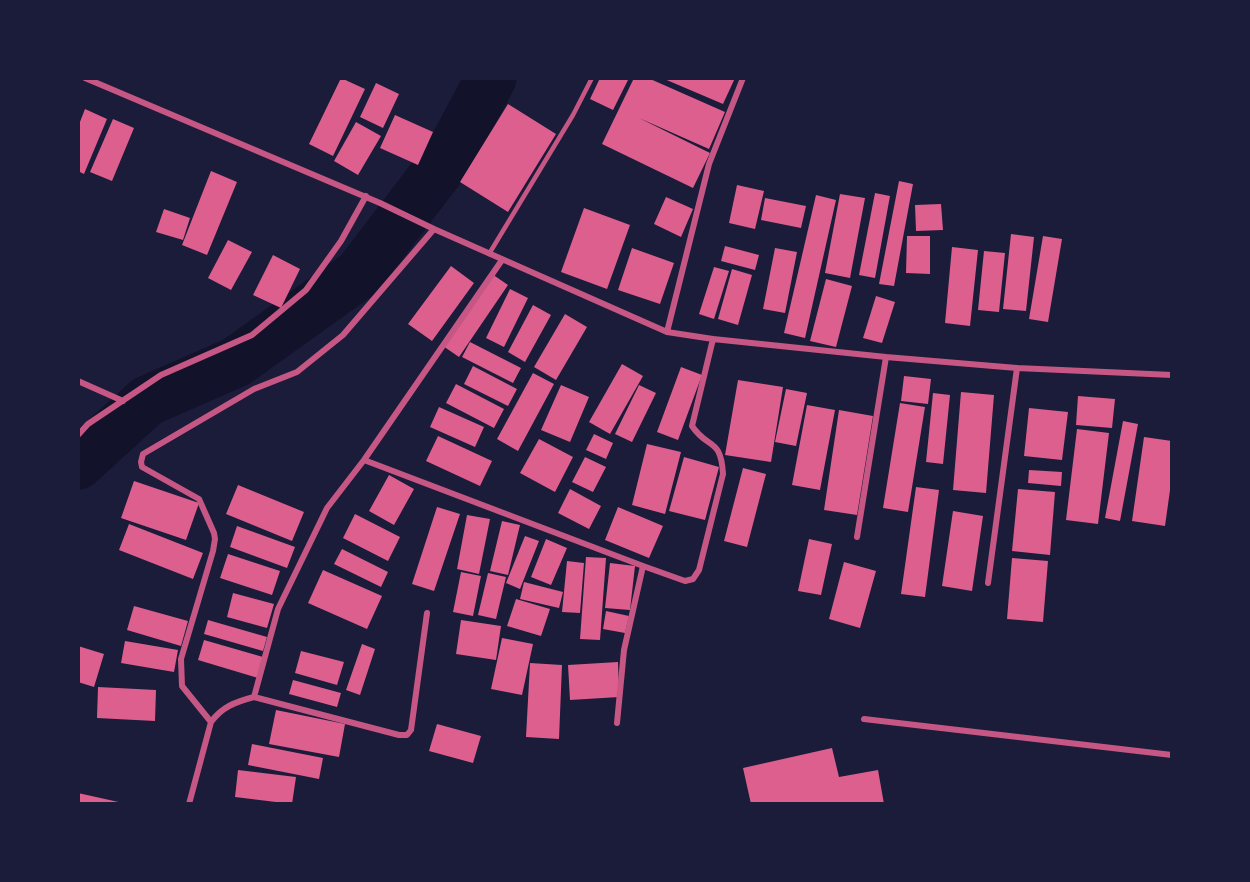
<!DOCTYPE html>
<html>
<head>
<meta charset="utf-8">
<style>
	body { margin:0 }
	#map { position:relative; width:1250px; height:882px; overflow:hidden; background:#1b1b3a; font-family:Lato,sans-serif }
	canvas { display:block }
	.frame { position:absolute; inset:0; border:80px solid #1b1b3a; pointer-events:none }
</style>
</head>
<body>
<div id="map">
<canvas width="1250" height="882"></canvas>
<div class="frame"></div>
</div>
<script>
const ctx = document.querySelector('canvas').getContext('2d');
ctx.lineJoin = 'round';
function stroke(path, color, width, dash) {
  ctx.strokeStyle = color;
  ctx.lineWidth = width;
  ctx.lineCap = dash ? 'butt' : 'round';
  ctx.setLineDash(dash || []);
  ctx.stroke(path);
}
function fill(path, color) {
  ctx.fillStyle = color;
  ctx.fill(path, 'evenodd');
}
stroke(new Path2D(`
	M78 464 147 401 236 362 359 274 450 155 491 78`), '#12122b', 51);
fill(new Path2D(`
	M341 78 365 89 333 156 309 144Z
	M600 78H629L613 110 590 99Z
	M634 78H648L725 112 709 149 639 118 710 153 693 188 602 144Z
	M662 78H735L723 104Z
	M376 83 399 94 383 128 360 117Z
	M508 104 556 134 508 212 460 182Z
	M85 109 107 119 84 174 78 171V127Z
	M395 115 433 132 418 165 380 148Z
	M113 119 134 128 112 181 90 172Z
	M356 122 381 136 358 175 334 161Z
	M211 171 237 182 207 255 182 245Z
	M899 181 913 184 894 286 879 284Z
	M737 185 764 191 755 229 729 223Z
	M875 193 890 196 875 278 859 275Z
	M840 194 865 198 850 278 825 273Z
	M816 195 836 200 805 338 784 333Z
	M666 197 693 209 681 237 654 224Z
	M765 198 806 206 801 228 761 220Z
	M941 204 943 230 916 231 915 205Z
	M584 208 630 225 607 289 561 272Z
	M164 209 190 218 183 240 156 232Z
	M1011 234 1034 237 1026 311 1003 309Z
	M907 236H930V274L906 273Z
	M1043 236 1062 239 1048 322 1029 319Z
	M228 240 252 252 231 290 208 278Z
	M725 246 759 255 755 270 721 261Z
	M952 247 978 250 970 326 945 323Z
	M632 248 674 263 660 304 618 290Z
	M775 248 797 252 785 313 763 309Z
	M984 251 1005 253 999 312 978 310Z
	M273 255 300 269 281 308 253 295Z
	M451 266 474 283 432 341 408 324Z
	M714 267 729 271 714 319 699 314Z
	M732 269 752 275 738 325 718 319Z
	M492 274 508 285 459 357 443 346Z
	M826 279 852 286 836 347 810 341Z
	M510 289 528 298 504 347 486 338Z
	M876 296 895 302 882 343 863 338Z
	M533 305 551 315 525 362 508 352Z
	M565 314 587 327 556 380 534 367Z
	M470 342 521 368 513 383 462 357Z
	M622 364 643 376 610 434 589 422Z
	M473 366 517 389 508 406 464 384Z
	M681 367 702 375 678 440 657 432Z
	M533 373 554 384 518 451 497 439Z
	M904 376 931 379 928 404 901 401Z
	M738 380 783 387 771 462 725 455Z
	M456 384 504 409 494 428 446 403Z
	M561 385 589 397 570 442 541 430Z
	M639 385 656 393 632 442 615 434Z
	M786 389 807 393 796 446 775 442Z
	M961 392 994 395 986 493 953 490Z
	M933 393 950 395 943 464 926 462Z
	M1078 396 1115 399 1112 428 1076 425Z
	M900 403 925 407 908 512 883 508Z
	M807 405 835 410 820 490 792 485Z
	M439 407 484 427 475 447 430 427Z
	M1029 408 1068 412 1062 460 1024 456Z
	M839 410 873 416 857 515 824 510Z
	M1123 421 1138 424 1120 521 1105 518Z
	M1077 429 1109 433 1098 524 1066 520Z
	M594 434 613 443 606 459 586 450Z
	M438 436 492 461 480 486 426 461Z
	M1144 437 1172 441V476L1165 526 1132 521Z
	M539 439 573 457 555 492 520 473Z
	M647 444 681 452 665 514 632 505Z
	M585 457 606 467 593 492 572 482Z
	M684 457 719 467 705 520 669 511Z
	M743 468 766 474 747 547 724 541Z
	M1029 470 1062 472 1061 486 1028 483Z
	M389 475 414 489 394 525 369 511Z
	M134 481 199 503 186 540 121 518Z
	M238 485 304 512 292 541 226 514Z
	M916 487 939 490 925 597 901 594Z
	M570 489 601 506 589 529 558 513Z
	M1018 489 1055 492 1050 555 1012 551Z
	M437 507 460 514 434 591 412 584Z
	M618 507 663 526 649 558 605 540Z
	M953 511 983 516 972 591 942 586Z
	M355 514 400 537 388 561 343 538Z
	M467 515 490 519 479 574 457 569Z
	M502 521 520 525 508 575 490 571Z
	M129 524 203 553 193 579 119 550Z
	M237 526 295 547 287 568 230 547Z
	M525 536 539 541 520 589 506 583Z
	M546 539 567 548 551 585 531 577Z
	M809 539 832 544 821 595 798 591Z
	M342 549 388 572 381 587 334 564Z
	M228 554 280 571 272 595 220 578Z
	M586 557 606 558 600 640 580 639Z
	M1012 558 1048 561 1043 622 1007 619Z
	M567 561 584 563 580 613 562 612Z
	M844 562 876 571 860 628 829 619Z
	M610 563 635 566 630 610 605 608Z
	M323 570 382 596 367 629 308 603Z
	M461 572 481 576 473 616 453 612Z
	M488 573 506 577 496 619 478 615Z
	M524 582 563 592 559 608 520 599Z
	M233 593 274 604 267 628 227 617Z
	M516 599 550 609 541 636 507 626Z
	M134 606 188 621 181 646 127 630Z
	M606 611 629 616 625 633 603 629Z
	M208 620 267 637 263 651 204 634Z
	M461 620 501 626 496 660 456 654Z
	M502 638 533 644 522 695 491 689Z
	M204 640 263 657 258 678 198 660Z
	M125 641 178 650 174 672 121 663Z
	M362 644 375 649 360 695 346 690Z
	M78 646 104 654 94 687 78 682Z
	M301 651 344 662 337 685 295 673Z
	M618 662 619 697 570 700 568 665Z
	M530 663 562 665 559 739 526 737Z
	M293 680 341 693 337 707 289 694Z
	M98 687 156 690 155 721 97 718Z
	M276 710 345 724 339 757 269 744Z
	M437 724 481 736 473 763 429 751Z
	M252 744 323 758 319 779 248 765Z
	M832 748 839 777 878 770 884 804H751L743 768Z
	M238 770 296 777 292 804 235 797Z
	M78 793 123 803V804H78Z`), '#dd5f8e');
stroke(new Path2D(`
	M489 254 573 115 592 78`), '#c65784', 4.5);
stroke(new Path2D(`
	M85 78 380 203 434 229 667 332 713 339 886 357 1017 368 1172 375
	M667 332 709 164 743 78
	M78 381 123 401
	M78 435 88 424 161 375 252 335 306 290 341 241 366 196
	M364 460 643 566 685 581 693 579 699 570 723 474C721 437 708 450 692 426L713 339
	M857 537 886 357
	M988 583 1017 368
	M254 697 278 609 327 508 364 460 502 260
	M864 719 1172 755
	M211 722 182 686 181 659 213 551 215 539 214 533 199 499 142 467 141 462 143 454 254 389 297 372 343 335 434 229
	M617 723 624 650 643 566
	M189 804 211 722C222 707 235 702 254 697L399 735H407L411 730 427 613`), '#c65784', 6);
</script>
</body>
</html>
